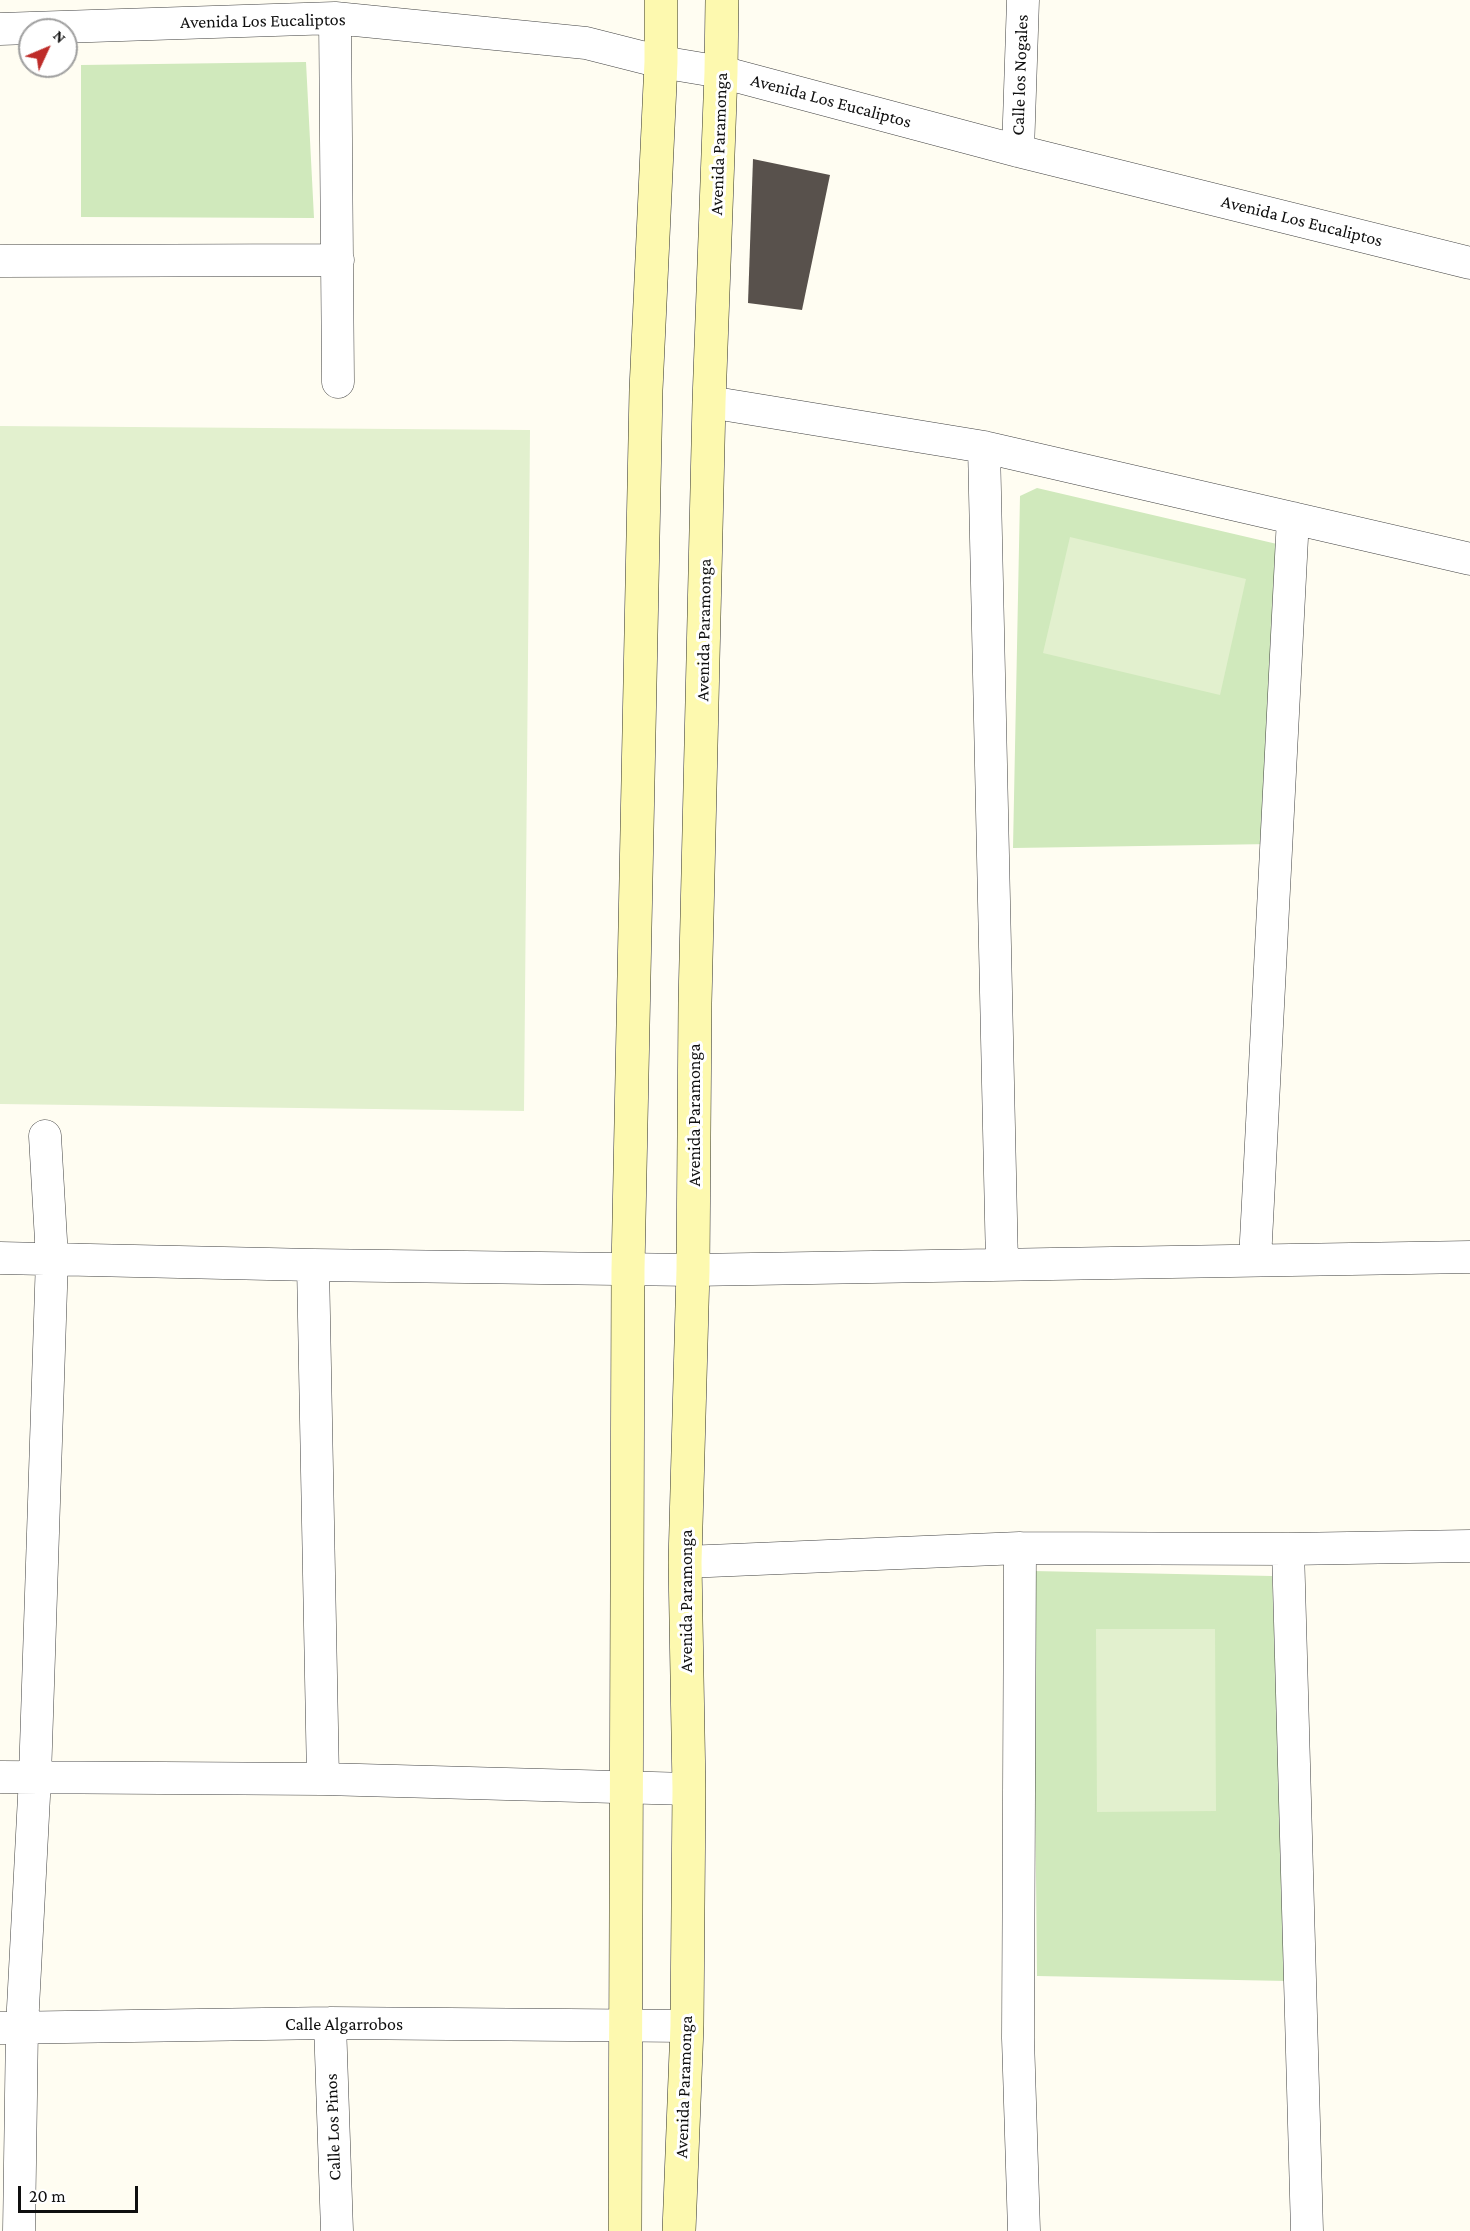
<!DOCTYPE html>
<html>
<head>
<meta charset="utf-8">
<style>
	body { margin:0 }
	#map { position:relative; width:1470px; height:2231px; overflow:hidden; background:#fffdf2; font-family:"Crimson Pro",serif }
	canvas { display:block }
	.north { position:absolute; left:18px; top:18px; width:60px; height:60px; box-sizing:border-box; background:#fff; border:2px solid #9f9f9f; border-radius:50%; rotate:46deg; font-size:16px; font-weight:700; line-height:24px; text-align:center; color:#0f0f0f }
	.north::after { content:''; display:block; margin:auto; width:21px; height:27px; background:#be2c29; clip-path:polygon(50% 0,100% 100%,50% 72%,0 100%) }
	.scale { position:absolute; left:18px; top:2186px; width:120px; height:27px; box-sizing:border-box; border:3px solid #0f0f0f; border-top:0; padding-left:8px; font-size:18px; line-height:21px; white-space:nowrap; color:#0f0f0f; -webkit-text-stroke:4px #fff; paint-order:stroke }
</style>
</head>
<body>
<div id="map">
<canvas width="1470" height="2231"></canvas>
<div class="north">N</div>
<div class="scale">20 m</div>
</div>
<script>
const ctx = document.querySelector('canvas').getContext('2d');
ctx.lineJoin = 'round';
function fill(path, color) {
  ctx.fillStyle = color;
  ctx.fill(path, 'evenodd');
}
function stroke(path, color, width, dash) {
  ctx.strokeStyle = color;
  ctx.lineWidth = width;
  ctx.lineCap = dash ? 'butt' : 'round';
  ctx.setLineDash(dash || []);
  ctx.stroke(path);
}
function drawText(font, color, halo, rows, align = 'center') {
  ctx.font = font + ' "Crimson Pro",serif';
  ctx.lineWidth = 6;
  ctx.setLineDash([]);
  ctx.textBaseline = 'middle';
  ctx.strokeStyle = halo;
  ctx.fillStyle = color;
  for (const [text, x, y, turn = 0] of rows) {
    ctx.save();
    ctx.translate(x, y);
    ctx.rotate((+turn || 0) * Math.PI / 180);
    ctx.textAlign = isNaN(turn) ? turn : align;
    if (halo) ctx.strokeText(text, 0, 0);
    ctx.fillText(text, 0, 0);
    ctx.restore();
  }
}
fill(new Path2D(`
	M306 62 314 218 81 217V65Z
	M1037 488 1277 544 1272 844 1013 848 1020 496Z
	M1033 1571 1272 1576 1287 1981 1037 1976Z`), '#d0e9bc');
fill(new Path2D(`
	M0 426 530 430 524 1111 0 1104Z
	M1070 537 1246 579 1220 695 1043 653Z
	M1096 1629H1215L1216 1811 1097 1812Z`), '#e2f0ce');
fill(new Path2D(`
	M753 159 830 175 802 310 748 303Z`), '#58514c');
const street = new Path2D(`
	M335 18 338 382
	M0 29 335 18 586 43 661 62 721 72 1018 151 1470 263
	M1018 151 1023 0
	M0 261 338 260
	M709 402 984 447 1470 559
	M984 447 1002 1264
	M0 1258 313 1265 693 1270 1470 1257
	M1255 1260 1293 518
	M313 1265 323 1779
	M1020 1548 1018 2038 1024 2231
	M1288 1549 1307 2231
	M685 1562 1020 1548 1288 1549 1470 1546
	M0 1777 323 1779 689 1789
	M330 2023 337 2231
	M0 2028 330 2023 687 2026
	M19 2231 22 2027 35 1777 52 1258 45 1136`);
const secondary = new Path2D(`
	M625 2231 628 1269 646 390 661 62V0
	M679 2231 687 2026 689 1789 685 1562 693 1270 695 1003 709 402 721 72 722 0`);
stroke(street, '#424242', 33);
stroke(secondary, '#313131', 34);
stroke(street, '#fff', 32);
stroke(secondary, '#fdf9af', 33);
drawText('18px', '#0f0f0f', '#fff', [
	["Avenida Los Eucaliptos",263,21,-1],
	["Calle los Nogales",1020,75,-88],
	["Avenida Los Eucaliptos",831,101,15],
	["Avenida Paramonga",719,144,-88],
	["Avenida Los Eucaliptos",1302,221,14],
	["Avenida Paramonga",704,630,-89],
	["Avenida Paramonga",694,1115,-90],
	["Avenida Paramonga",686,1601,-90],
	["Calle Algarrobos",344,2024],
	["Avenida Paramonga",684,2087,-88],
	["Calle Los Pinos",333,2127,-92]
]);
</script>
</body>
</html>
